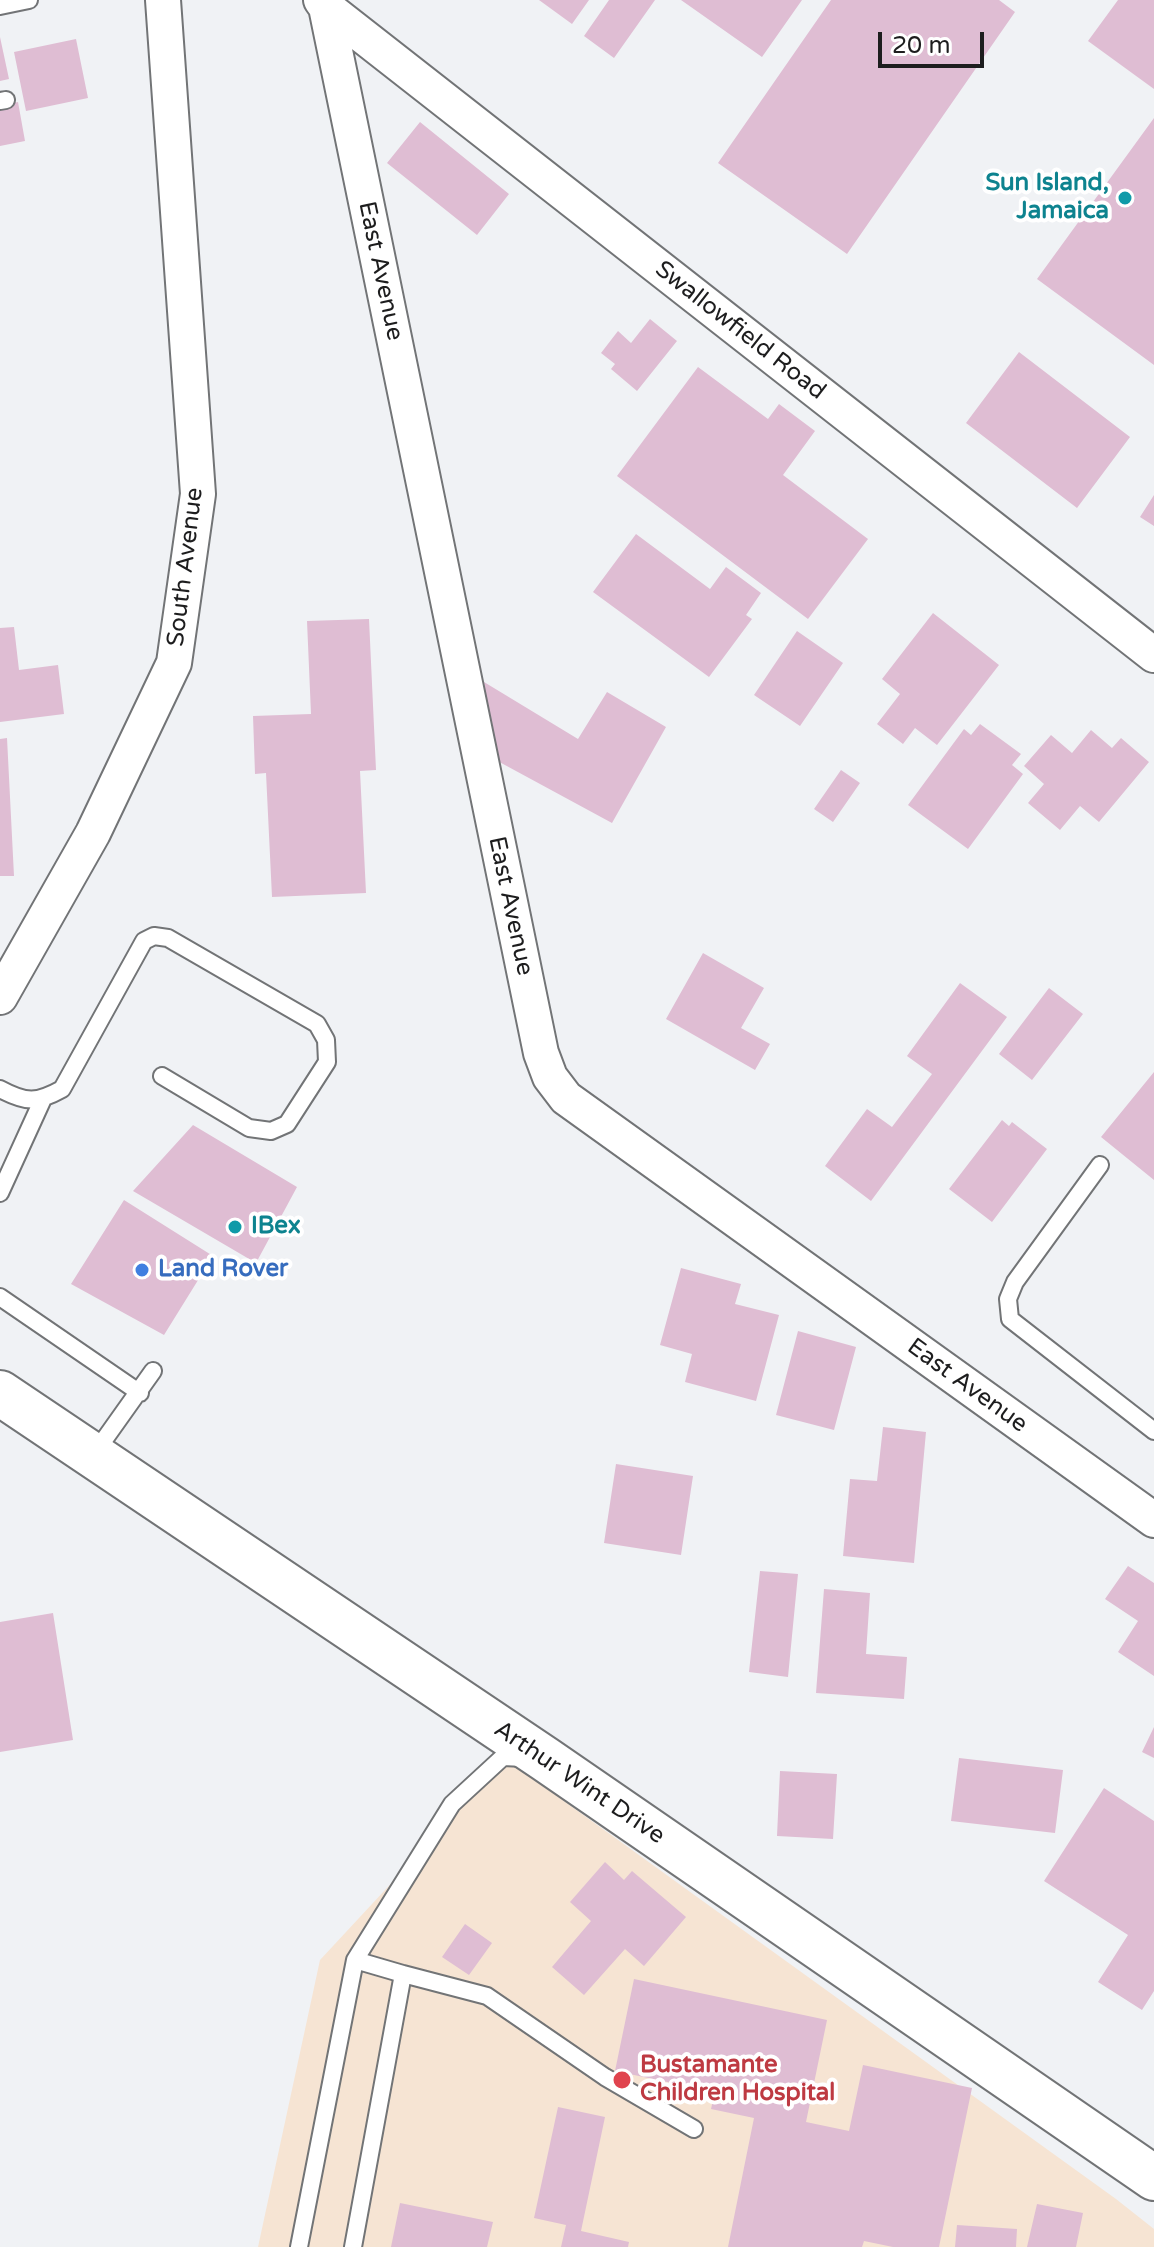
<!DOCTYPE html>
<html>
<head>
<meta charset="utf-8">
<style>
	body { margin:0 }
	#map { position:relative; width:1154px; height:2247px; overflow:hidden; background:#f0f2f5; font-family:"Varela Round",sans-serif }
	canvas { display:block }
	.scale { position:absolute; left:878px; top:32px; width:106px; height:36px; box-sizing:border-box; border:4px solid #1d1d1e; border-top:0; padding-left:10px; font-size:24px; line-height:28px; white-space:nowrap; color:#1d1d1e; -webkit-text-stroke:6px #fff; paint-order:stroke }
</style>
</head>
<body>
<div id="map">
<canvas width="1154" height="2247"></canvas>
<div class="scale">20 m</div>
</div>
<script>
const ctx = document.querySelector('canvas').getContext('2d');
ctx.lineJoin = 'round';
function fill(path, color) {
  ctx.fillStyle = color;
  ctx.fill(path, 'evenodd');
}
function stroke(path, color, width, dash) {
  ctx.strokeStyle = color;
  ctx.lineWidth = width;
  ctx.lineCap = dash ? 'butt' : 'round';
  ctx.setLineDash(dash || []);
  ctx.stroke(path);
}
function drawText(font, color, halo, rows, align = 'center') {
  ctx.font = font + ' "Varela Round",sans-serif';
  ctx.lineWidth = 8;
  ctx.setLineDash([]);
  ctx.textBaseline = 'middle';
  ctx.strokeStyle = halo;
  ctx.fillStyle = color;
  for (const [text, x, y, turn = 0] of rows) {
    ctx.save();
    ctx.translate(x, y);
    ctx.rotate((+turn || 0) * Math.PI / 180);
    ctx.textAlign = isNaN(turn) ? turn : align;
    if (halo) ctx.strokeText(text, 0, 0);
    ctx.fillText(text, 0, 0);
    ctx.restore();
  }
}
fill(new Path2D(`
	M503 1757 1116 2199 1154 2229V2247H258L320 1960 476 1792Z`), '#f6e4d3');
fill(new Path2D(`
	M539 0H589L572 24Z
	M609 0H655L614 58 584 36Z
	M681 0H802L762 57Z
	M831 0H999L1015 12 847 254 718 163Z
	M1118 0H1154V89L1088 41Z
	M0 37 9 79 0 81Z
	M76 39 88 98 26 111 14 52Z
	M18 102 25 141 0 146V106Z
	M1154 118V365L1037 279Z
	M420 122 509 194 477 235 387 163Z
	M650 319 677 341 637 391 611 369 615 364 601 353 618 331 631 343Z
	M1019 352 1130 437 1077 508 966 423Z
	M698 367 768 419 779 404 815 431 783 475 868 539 808 619 617 476Z
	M1154 495V526L1140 517Z
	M636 534 710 589 726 567 761 593 746 615 752 619 709 677 593 592Z
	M933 613 999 665 937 745 915 728 903 744 877 724 900 694 882 679Z
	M369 619 376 770 360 771 366 893 272 897 266 773 255 774 253 716 311 714 307 621Z
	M14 627 19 670 58 665 64 714 0 722V628Z
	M797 631 843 663 800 726 754 695Z
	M484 682 578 739 607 692 666 727 612 823 492 758Z
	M980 724 1021 754 1012 765 1023 774 968 849 908 805 964 729 971 735Z
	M1091 730 1112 748 1121 738 1149 762 1099 822 1080 806 1060 830 1028 803 1044 784 1024 766 1051 735 1072 753Z
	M7 738 14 876H0V739Z
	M841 770 860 783 833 822 814 809Z
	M703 953 764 988 741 1028 770 1044 755 1070 666 1019Z
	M960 983 1007 1017 871 1201 825 1166 867 1109 892 1127 932 1074 907 1056Z
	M1049 988 1083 1014 1032 1080 999 1054Z
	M1154 1072V1180L1101 1137Z
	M1002 1120 1009 1126 1012 1122 1047 1149 992 1222 949 1189Z
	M193 1125 297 1187 256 1263 133 1191Z
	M124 1200 213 1256 164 1335 71 1284Z
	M681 1268 741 1284 735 1304 779 1315 756 1401 685 1382 692 1354 660 1345Z
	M798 1331 856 1347 834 1430 776 1415Z
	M883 1427 926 1432 914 1563 843 1556 850 1479 877 1481Z
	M616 1464 693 1476 681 1555 604 1543Z
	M1128 1566 1154 1583V1676L1118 1652 1138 1621 1105 1599Z
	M760 1571 798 1574 788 1677 749 1672Z
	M824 1589 870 1593 866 1654 907 1657 904 1699 816 1693Z
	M53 1613 73 1740 0 1752V1622Z
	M1154 1727V1758L1142 1752Z
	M959 1758 1063 1770 1055 1833 951 1821Z
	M780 1771 837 1774 833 1839 777 1836Z
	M1104 1788 1154 1821V1991L1142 2010 1098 1982 1128 1935 1044 1881Z
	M605 1862 624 1880 632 1871 686 1917 644 1966 625 1949 584 1995 552 1967 591 1921 570 1902Z
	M465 1924 492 1943 469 1975 442 1957Z
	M634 1979 827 2020 806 2122 849 2131 863 2065 972 2088 939 2247H893L864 2241 862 2247H728L754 2118 711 2109 715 2092 615 2071Z
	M558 2107 605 2117 581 2231 629 2242 628 2247H561L566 2225 534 2218Z
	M400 2203 493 2222 487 2247H391Z
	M1037 2204 1083 2213 1076 2247H1027Z
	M957 2225 1017 2229 1016 2247H955Z`), '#dfbdd3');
const service = new Path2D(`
	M0 6 29 0
	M0 101 6 100
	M0 1089C26 1103 37 1103 62 1089L144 941 154 936 168 938 317 1024 326 1040 327 1062 287 1124 271 1131 249 1128 162 1076
	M1100 1165 1015 1282 1008 1299 1010 1319 1154 1431
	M0 1193 42 1101
	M0 1297 140 1393
	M94 1454 153 1371
	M355 1960 403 1974
	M299 2247 355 1960 452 1804 503 1757 524 1758
	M353 2247 403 1974 487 1996 605 2077 694 2129`);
const minor = new Path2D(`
	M321 0 326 7 541 1053 550 1077 566 1098 1154 1520
	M326 7 1154 655
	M0 997 93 833 174 663 198 494 163 0`);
const secondary = new Path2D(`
	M0 1393 545 1759 1154 2178`);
stroke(service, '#727476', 20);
stroke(minor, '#727476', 38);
stroke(secondary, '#727476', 48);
stroke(service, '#fff', 16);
stroke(minor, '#fff', 34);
stroke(secondary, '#fff', 44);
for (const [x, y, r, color] of [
	[1125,198,8,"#0f9aa8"],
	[235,1227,8,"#0f9aa8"],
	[142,1270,8,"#3f7fe0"],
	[622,2080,10,"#e0444e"]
]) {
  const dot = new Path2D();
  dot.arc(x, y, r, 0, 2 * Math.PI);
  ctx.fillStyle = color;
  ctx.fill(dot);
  stroke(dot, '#fff', 3);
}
drawText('bold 24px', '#0d838f', '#fff', [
	["Sun Island,",1109,184],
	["Jamaica",1109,212],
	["IBex",251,1227,"left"]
], 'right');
drawText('24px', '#1d1d1e', '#fff', [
	["East Avenue",380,271,78],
	["Swallowfield Road",740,331,38],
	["South Avenue",186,567,-83],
	["East Avenue",510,906,78],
	["East Avenue",967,1386,36],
	["Arthur Wint Drive",579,1783,34]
]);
drawText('bold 24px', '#366cbe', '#fff', [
	["Land Rover",158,1270]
], 'left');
drawText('bold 24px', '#be3a42', '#fff', [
	["Bustamante",640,2066],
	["Children Hospital",640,2094]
], 'left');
</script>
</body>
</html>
